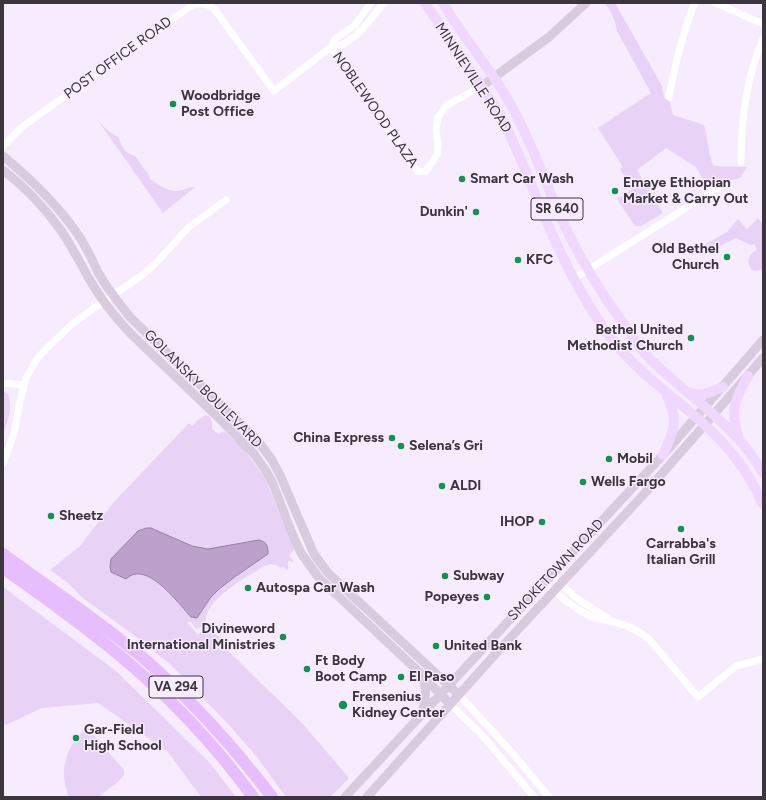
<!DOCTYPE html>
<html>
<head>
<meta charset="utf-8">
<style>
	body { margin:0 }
	#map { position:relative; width:766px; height:800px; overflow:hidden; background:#f7ebfe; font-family:Figtree,sans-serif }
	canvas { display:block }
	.frame { position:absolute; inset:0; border:4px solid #3b353e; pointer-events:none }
</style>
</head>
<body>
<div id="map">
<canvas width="766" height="800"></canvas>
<div class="frame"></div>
</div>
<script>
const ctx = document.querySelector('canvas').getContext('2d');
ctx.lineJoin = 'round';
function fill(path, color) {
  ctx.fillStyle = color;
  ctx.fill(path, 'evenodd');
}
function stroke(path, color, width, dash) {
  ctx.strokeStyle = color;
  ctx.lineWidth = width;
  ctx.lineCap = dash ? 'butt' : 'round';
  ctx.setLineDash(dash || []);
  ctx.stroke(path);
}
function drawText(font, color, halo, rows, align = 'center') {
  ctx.font = font + ' Figtree,sans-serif';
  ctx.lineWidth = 3;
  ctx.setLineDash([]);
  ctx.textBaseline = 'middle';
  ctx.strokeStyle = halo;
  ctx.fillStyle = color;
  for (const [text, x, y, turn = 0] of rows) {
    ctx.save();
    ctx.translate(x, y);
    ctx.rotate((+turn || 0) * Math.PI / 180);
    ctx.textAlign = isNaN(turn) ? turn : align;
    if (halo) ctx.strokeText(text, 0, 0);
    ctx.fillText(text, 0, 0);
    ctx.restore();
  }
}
fill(new Path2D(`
	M604 3H615L662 86 664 98 669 100 673 115 704 125C708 139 708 151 713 166L747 167 740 178 728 181H716L706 185 696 167 666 148 637 170 663 213 641 226H635L617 199 632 189 620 169 623 167 598 128 651 93 617 31C615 20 612 11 604 3Z
	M97 119 106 129 119 138C121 147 126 154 135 156L149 175 150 179C161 186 170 194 183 190 188 189 191 186 195 187L163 213Z
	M758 218 763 225V269L755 271 751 269C746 260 749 254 757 250L754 244 751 245 736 238 706 253 702 252V246L727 232 738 219 747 229Z
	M3 391 8 394C13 406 8 422 3 433Z
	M206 415 210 417 212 423V429L218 434 224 431 242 447 265 478 294 549 289 556 293 560V562L288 561V569L286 570 284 567 283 566 282 568C275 564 272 563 264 566 248 577 202 600 206 624L199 628 196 629 191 622H187L198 635 207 627 221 638 223 646 302 723 349 778 330 797H286L257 757 228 724 171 665 139 639 83 598 68 583 50 570 80 546 113 503 189 423 192 426 199 419ZM147 528H151L192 546 208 549 259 540C267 542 267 546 268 554L236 576 219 589 211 597 200 614 191 617C178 603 152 567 130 575L143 529Z
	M3 587 116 671 209 762 236 797H201L168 752 98 703 42 708 8 724 3 725Z
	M87 727 124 770V775L118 782 98 797H69C58 769 66 747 87 727Z`), '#e8d2f6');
const water = new Path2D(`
	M147 528H151L192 546 208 549 259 540C267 542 268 546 268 554L236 576 219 589 211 597 197 618 191 617C178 603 146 559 126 579L111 572 110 567 111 559 138 531Z`);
fill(water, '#bca1cb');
stroke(water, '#9581a1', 1);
stroke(new Path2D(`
	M716 3 763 24
	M331 47 417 171 420 172 426 171 437 155 438 144 436 130 438 117 447 105 482 86
	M331 47 335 39 355 25 371 3
	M669 97C675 65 682 33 695 3
	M3 146 22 127 191 6C200 2 207 3 215 10L274 91 331 47C334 46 338 47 341 45 358 39 372 16 384 3
	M741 162C741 120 746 78 763 39
	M575 278 719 187
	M3 383 24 385
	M3 463 14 434 20 401 26 378 37 359 45 350 71 325 94 308 141 276 154 265 189 227 226 200
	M551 575 576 598 609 619
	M545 582C559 595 574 609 592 617 598 619 604 619 610 621 624 624 638 630 649 639L698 697 736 666 763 659
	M459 695 509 749 549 797
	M450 704 482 735 534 797`), '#fff', 7);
stroke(new Path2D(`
	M482 86 549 37 586 3
	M3 156C32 180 58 205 79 236 87 248 93 262 99 274 108 290 119 303 130 317L258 441 272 460 280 475 314 554 328 573 459 695
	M3 170C25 187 44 207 60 229 72 246 81 265 91 282 102 301 115 317 130 333L223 422 254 454 266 471 273 484 293 536 301 553 319 578 418 671 450 704
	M421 675C428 688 426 702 421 715
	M345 797 663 455 763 340
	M367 797 499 650 645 493 763 358`), '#d7cbdd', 9);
stroke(new Path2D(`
	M425 3 500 114C513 140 524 167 535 194 555 243 579 296 611 338 646 384 700 412 735 457 746 471 755 487 763 504
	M443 3C450 15 458 27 466 38 482 61 500 84 513 109 533 145 546 185 563 222 580 259 601 293 625 326 633 338 641 350 651 360 689 397 736 425 763 473
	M689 392C701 398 711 392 723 387
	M738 436C730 408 735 400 748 376
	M663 455C674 431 679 421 667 396`), '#f0d7fe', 10);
stroke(new Path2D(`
	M3 554C49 588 98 620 142 657 191 699 233 746 272 797
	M3 568C40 594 78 621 113 650 166 693 213 742 253 797`), '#e6bdfd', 12);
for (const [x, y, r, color] of [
	[173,104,4,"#12924f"],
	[462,179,4,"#12924f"],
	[615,191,4,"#12924f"],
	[476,212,4,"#12924f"],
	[727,257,4,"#12924f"],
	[518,260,4,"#12924f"],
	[691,338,4,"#12924f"],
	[392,438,4,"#12924f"],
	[401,446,4,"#12924f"],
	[609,459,4,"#12924f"],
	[583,482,4,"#12924f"],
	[442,486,4,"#12924f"],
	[51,516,4,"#12924f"],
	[542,522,4,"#12924f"],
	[681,529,4,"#12924f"],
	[445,576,4,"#12924f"],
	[248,588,4,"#12924f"],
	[487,597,4,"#12924f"],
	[283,637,4,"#12924f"],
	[436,646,4,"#12924f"],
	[307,669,4,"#12924f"],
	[401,677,4,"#12924f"],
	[343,705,5,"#12924f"],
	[76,738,4,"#12924f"]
]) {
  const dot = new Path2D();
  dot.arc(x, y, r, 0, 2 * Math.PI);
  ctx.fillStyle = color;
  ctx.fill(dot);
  stroke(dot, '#f7ebfe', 1.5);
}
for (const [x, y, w] of [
	[557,209,52],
	[176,687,54]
]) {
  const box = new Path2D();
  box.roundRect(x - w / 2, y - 11, w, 22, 3);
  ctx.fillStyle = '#f7ebfe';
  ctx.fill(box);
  stroke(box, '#3b353e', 1);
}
drawText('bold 13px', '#3b353e', null, [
	["SR 640",557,209],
	["VA 294",176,687]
]);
drawText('14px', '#3b353e', '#f7ebfe', [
	["POST OFFICE ROAD",118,58,-36],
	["MINNIEVILLE ROAD",473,78,57],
	["NOBLEWOOD PLAZA",375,110,55],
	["GOLANSKY BOULEVARD",203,389,45],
	["SMOKETOWN ROAD",556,570,-47]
]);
drawText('bold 14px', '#3b353e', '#f7ebfe', [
	["Woodbridge",181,96],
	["Post Office",181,112],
	["Smart Car Wash",470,179],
	["Emaye Ethiopian",623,183],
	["Market & Carry Out",623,199],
	["Dunkin'",468,212,"right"],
	["Old Bethel",719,249,"right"],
	["Church",719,265,"right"],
	["KFC",526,260],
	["Bethel United",683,330,"right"],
	["Methodist Church",683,346,"right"],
	["China Express",384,438,"right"],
	["Selena’s Gri",409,446],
	["Mobil",617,459],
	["Wells Fargo",591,482],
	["ALDI",450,486],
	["Sheetz",59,516],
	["IHOP",534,522,"right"],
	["Carrabba's",681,544,"center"],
	["Italian Grill",681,560,"center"],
	["Subway",453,576],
	["Autospa Car Wash",256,588],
	["Popeyes",479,597,"right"],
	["Divineword",275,629,"right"],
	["International Ministries",275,645,"right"],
	["United Bank",444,646],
	["Ft Body",315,661],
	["Boot Camp",315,677],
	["El Paso",409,677],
	["Frensenius",352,697],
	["Kidney Center",352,713],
	["Gar-Field",84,730],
	["High School",84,746]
], 'left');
</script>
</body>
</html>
